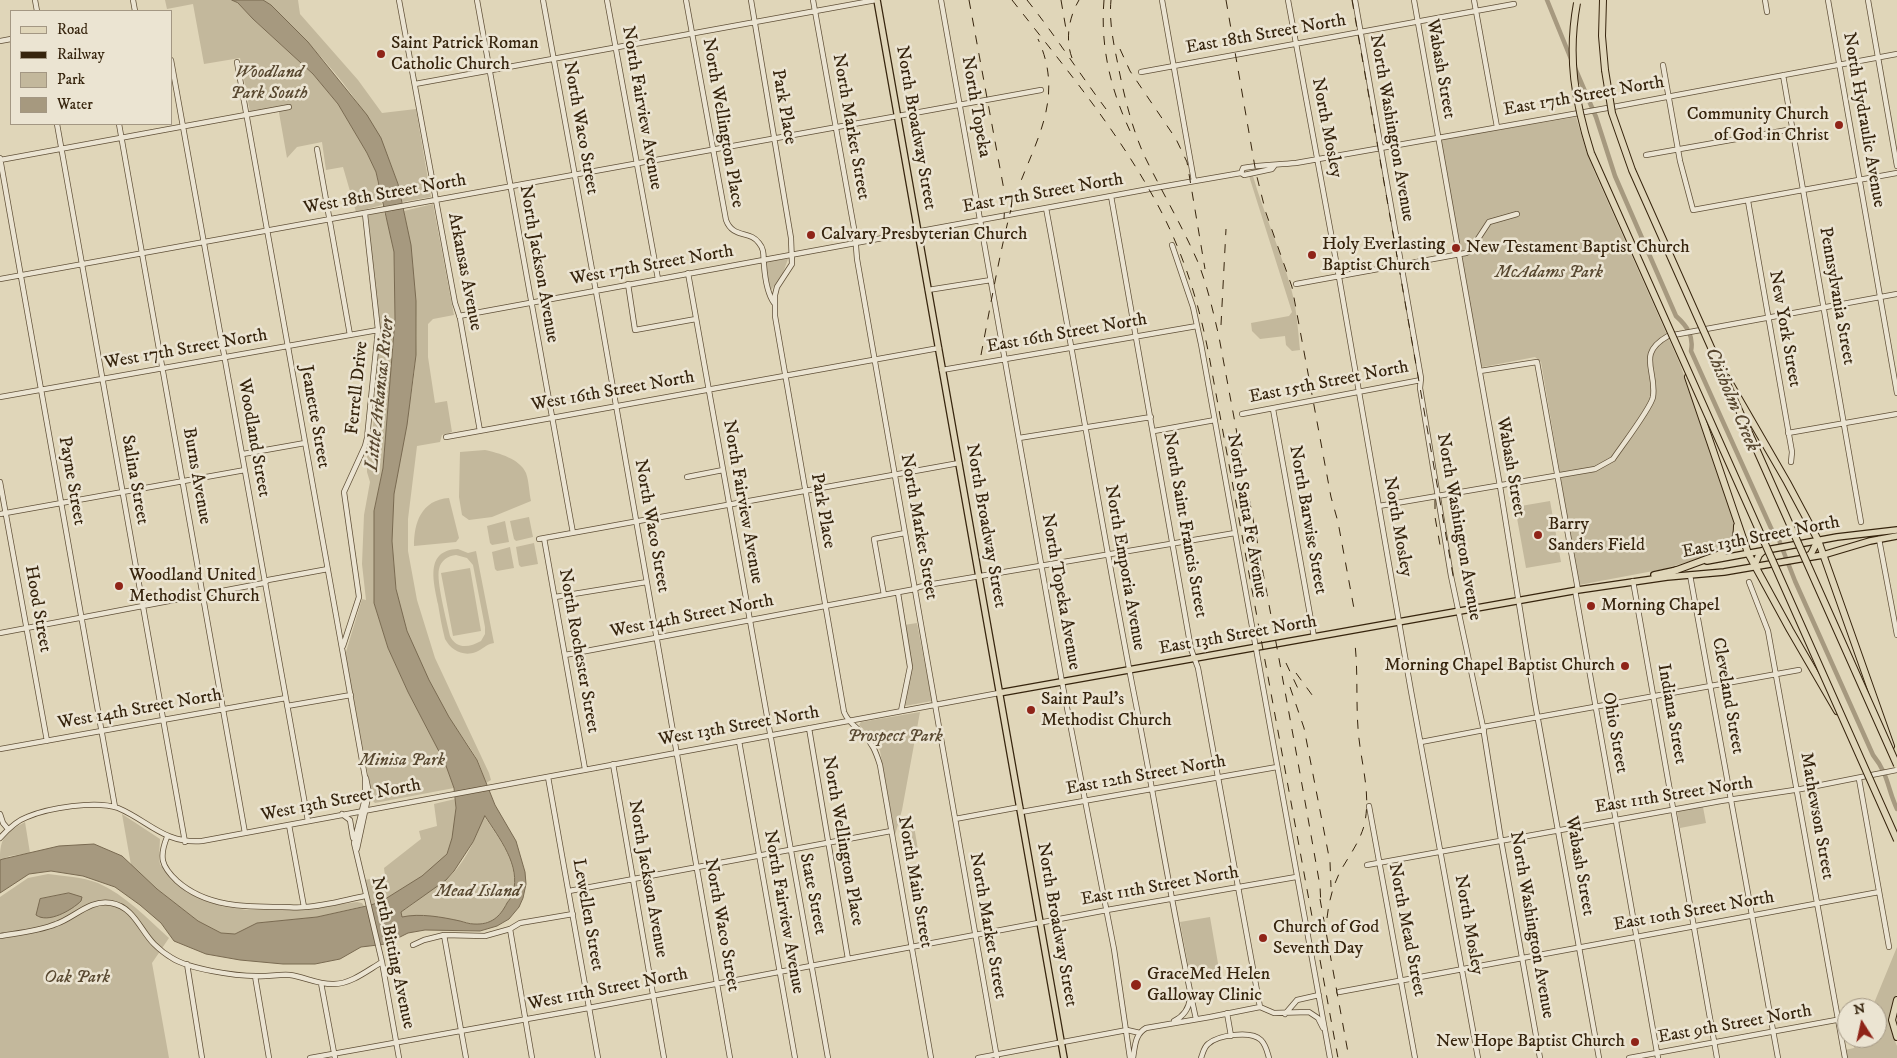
<!DOCTYPE html>
<html>
<head>
<meta charset="utf-8">
<style>
	body { margin:0 }
	#map { position:relative; width:1897px; height:1058px; overflow:hidden; background:#e0d6b9; font-family:"IM FELL DW Pica",serif }
	canvas { display:block }
	.legend { position:absolute; left:10px; top:10px; width:162px; height:115px; box-sizing:border-box; background:#ebe4d2; border:1px solid #a39783; margin:0; padding:6px 9px; list-style:none; font-size:15px; color:#36240d }
	.legend li { display:flex; align-items:center; gap:10px; height:25px }
	.legend b { width:25px; border:1px solid #a39783 }
	.north { position:absolute; left:1837px; top:998px; width:50px; height:50px; box-sizing:border-box; background:#ebe4d2; border:1px solid #a39783; border-radius:50%; rotate:350deg; font-size:14px; font-weight:700; line-height:20px; text-align:center; color:#36240d }
	.north::after { content:''; display:block; margin:auto; width:18px; height:22px; background:#8f2418; clip-path:polygon(50% 0,100% 100%,50% 72%,0 100%) }
</style>
</head>
<body>
<div id="map">
<canvas width="1897" height="1058"></canvas>
<ul class="legend">
<li><b style="height:6px;background:#e0d6b9"></b>Road</li>
<li><b style="height:6px;background:#36240d"></b>Railway</li>
<li><b style="height:14px;background:#c3b89c"></b>Park</li>
<li><b style="height:14px;background:#a6997f"></b>Water</li>
</ul>
<div class="north">N</div>
</div>
<script>
const ctx = document.querySelector('canvas').getContext('2d');
ctx.lineJoin = 'round';
function fill(path, color) {
  ctx.fillStyle = color;
  ctx.fill(path, 'evenodd');
}
function stroke(path, color, width, dash) {
  ctx.strokeStyle = color;
  ctx.lineWidth = width;
  ctx.lineCap = dash ? 'butt' : 'round';
  ctx.setLineDash(dash || []);
  ctx.stroke(path);
}
function drawText(font, color, halo, rows, align = 'center') {
  ctx.font = font + ' "IM FELL DW Pica",serif';
  ctx.lineWidth = 5;
  ctx.setLineDash([]);
  ctx.textBaseline = 'middle';
  ctx.strokeStyle = halo;
  ctx.fillStyle = color;
  for (const [text, x, y, turn = 0] of rows) {
    ctx.save();
    ctx.translate(x, y);
    ctx.rotate((+turn || 0) * Math.PI / 180);
    ctx.textAlign = isNaN(turn) ? turn : align;
    if (halo) ctx.strokeText(text, 0, 0);
    ctx.fillText(text, 0, 0);
    ctx.restore();
  }
}
fill(new Path2D(`
	M165 0H232L238 3 253 19 313 74 338 104 367 153 376 172 382 205 356 212 343 167 326 170 322 142 297 147 287 158 278 107 250 112 240 58 204 64 193 4 167 9Z
	M263 0H298L300 14 358 80 382 113 416 109 431 197 402 202C385 120 328 62 271 5Z
	M1576 117 1586 150 1594 171 1680 364 1730 506C1735 527 1740 538 1720 552L1664 569 1579 585 1541 362 1535 357 1483 367 1481 366 1462 258 1464 256 1460 249 1441 142 1443 139Z
	M1249 176H1253C1264 215 1282 253 1292 292 1297 311 1298 331 1300 350L1292 351 1286 345 1285 336 1260 339 1252 331 1251 323 1289 316 1292 312Z
	M433 204 454 315 433 319 428 324V357L435 403 447 401 452 432 442 435 440 442 417 446 408 519V551L417 600 435 658 489 773 491 780 486 783C483 776 481 768 478 761 470 746 458 732 449 717 426 677 402 633 396 587 392 557 390 523 394 493 400 446 413 401 416 354 418 306 413 258 404 211Z
	M384 212 389 227 394 252 395 319 383 468 374 511V603L388 648 408 692 445 763 454 788 375 803 373 801 345 655 362 599 366 600 362 564 364 515 370 482 367 472V450L373 426 380 330 368 215Z
	M785 258 788 259 783 273 770 292 765 264 766 261Z
	M485 450C499 453 520 459 526 473 529 481 529 492 531 501L492 517 469 520 462 515 459 497 460 452Z
	M449 498 459 538 456 542 414 546C414 523 421 500 449 498Z
	M1550 501 1561 562 1526 568 1515 507Z
	M529 517 533 537 516 541 514 539 510 521Z
	M505 521 509 542 492 545 490 543 487 526Z
	M534 543 538 564 521 567 519 565 516 547Z
	M510 547 514 568 497 571 495 569 492 552Z
	M458 549 468 553 476 551 494 643C484 645 484 649 476 652 463 657 451 650 445 639 442 628 440 616 438 604 434 583 424 550 458 549ZM456 555 467 558 473 565 485 627V634L481 641C469 648 456 649 450 636 447 622 436 581 439 569 441 560 448 556 456 555Z
	M470 568 481 631 453 636 441 573Z
	M917 623 932 701 905 706 904 703 911 666 904 625Z
	M920 712 902 810 895 835 880 751 872 738 859 725 861 722Z
	M455 799C457 811 454 846 446 855 431 873 393 896 371 905L365 880 385 876 384 868 421 839 419 831 437 826 434 804Z
	M1703 807 1706 823 1680 828 1677 811Z
	M122 814 160 839 159 858 160 864 166 873 189 893 221 906 247 910H299L357 902 362 903 364 906 317 917 257 923 235 934 221 933 198 921 157 889 131 865Z
	M484 816C499 838 520 865 513 893 512 897 509 899 507 903 500 918 493 924 475 924 470 924 465 922 460 921 443 916 419 913 402 917L401 912C413 905 422 896 433 888 437 885 442 884 446 880 465 864 476 838 484 816Z
	M913 820 919 856 912 857 906 821Z
	M25 822 30 853 10 856 0 860C0 837 5 833 25 822Z
	M48 874C64 876 82 877 98 883 125 895 147 918 169 938L152 963 169 1058H0V897L28 878Z
	M1210 917 1220 975 1191 980 1180 922Z
	M1897 947V994L1889 1017 1892 1034 1897 1046V1058H1846L1845 1050 1854 1048 1857 1038H1877V1008H1872Z`), '#c3b89c');
const water = new Path2D(`
	M232 0H263L271 5 308 42 367 115 381 138 398 184 411 245 416 301V355L407 425 394 494 392 541 396 589 407 631 429 680 449 717 477 760 495 805 516 841 525 872 526 884 523 898 519 907 509 919 497 926 480 931 425 930 408 933 386 944 361 947 340 959 315 964H283L240 960 206 954 174 941 161 923 140 905 115 887 83 876 51 871 29 874 0 893V860L3 859 59 846 94 844 122 856 157 889 198 921 221 933 235 934 257 923 317 917 371 905 382 901 422 876 447 854 452 838 456 808 454 788 445 763 408 692 388 648 374 603V511L383 468 395 319 394 252 376 172 367 153 338 104 313 74 253 19 238 3ZM485 816C499 838 521 865 513 893 512 897 509 900 507 903 500 917 491 925 474 924 469 924 464 922 460 921 442 917 420 913 402 917L401 912 446 880 454 871 473 842Z
	M69 893 82 897 81 901C72 910 48 924 36 915L40 899Z`);
fill(water, '#a6997f');
stroke(water, '#796a51', 1);
stroke(new Path2D(`
	M1547 0 1571 59
	M1575 68 1596 117 1615 176 1676 316C1687 326 1694 336 1691 351L1771 528 1779 540 1795 581 1873 755C1889 775 1887 788 1897 809`), '#a6997f', 4.5);
const minor = new Path2D(`
	M35 0 37 11
	M133 0 135 11
	M399 0 455 303 460 318 480 431
	M477 0 573 533
	M543 0 599 308 730 1058
	M607 0 658 279
	M686 0 726 220C733 239 750 230 759 243 765 250 763 257 764 265 765 278 767 293 774 303
	M751 0 791 238 792 264 777 287 775 295V316L844 712C848 722 855 726 862 733 872 742 876 752 880 765L931 1058
	M813 0 855 234 857 259 997 1058
	M941 0 1062 682 1114 949 1130 1058
	M1162 0 1194 181
	M1288 0 1339 277 1411 691 1478 1058
	M1355 0 1421 378 1420 388 1451 576 1483 727 1501 840 1540 1058
	M1414 0 1500 486 1535 703 1599 1058
	M1474 0 1497 127
	M1765 0 1767 12
	M1828 0 1897 393
	M1868 0 1897 166
	M0 41 11 39
	M171 60 308 821
	M237 62 365 777V798L354 843 382 962 399 1058
	M1663 65 1680 161 1693 210 1897 173
	M1141 72 1514 4
	M1783 75 1861 522
	M415 84 876 0
	M57 124 185 842
	M119 124 245 833
	M317 149 350 335
	M1646 155 1793 129
	M0 158 115 807
	M0 160 289 107
	M1241 173 1243 168C1262 164 1277 165 1296 163L1613 107 1897 54
	M1111 196 1191 649 1198 668C1218 781 1239 894 1260 1007
	M1748 201 1792 452 1791 462
	M1046 208C1076 368 1102 529 1133 689 1155 799 1172 910 1196 1019
	M1172 245 1193 307 1201 344 1330 1058
	M688 273 828 1058
	M0 279 1041 90
	M628 284 635 330 696 319
	M1296 284 1466 253 1470 251 1489 222 1517 214
	M928 290 991 280
	M459 316 1149 189 1241 173 1244 175 1272 169 1275 165
	M942 370 1197 326
	M1480 371 1537 362 1578 590
	M0 397 378 330
	M1273 409 1314 637
	M1242 414 1421 380
	M1154 431 1215 420
	M1788 433 1897 414
	M446 437 939 348
	M1019 438 1151 417
	M243 454 305 443
	M687 477 723 470
	M0 482 47 741
	M1379 506 1595 469 1613 459C1621 447 1651 408 1653 397 1657 370 1636 354 1668 336L1897 294
	M0 514 245 470
	M544 538 585 769
	M539 539 959 463
	M1879 539 1897 635
	M1690 575 1778 1058
	M1633 581 1717 1058
	M1749 582 1768 631 1845 1058
	M1575 590 1658 1058
	M898 593 910 667 901 711
	M884 595 874 539 905 533
	M555 597 647 582
	M0 633 264 583 268 580 328 569
	M343 646 359 597 344 492 365 446 367 438 378 330 365 214
	M565 655 915 589 919 587 933 584 1235 533
	M287 706 351 695
	M1483 727 1799 670
	M809 728 848 959
	M739 741 795 1058
	M1421 742 1484 730
	M0 749 286 698
	M613 764 664 1058
	M548 777 598 1058
	M1859 779 1889 947
	M1369 806 1415 1058
	M1021 812 1277 767
	M0 814 3 823 8 829
	M342 814 350 820 353 838
	M955 819 1020 807
	M289 825 304 907
	M167 837C159 857 161 866 177 881 206 907 245 907 282 907 290 907 297 908 305 907 325 906 345 900 365 896
	M0 838C8 829 16 821 27 817 48 808 96 800 118 808 149 821 164 844 202 841L999 693
	M357 849 369 793 366 778
	M1367 865 1721 801 1801 789 1897 770
	M569 891 891 831
	M510 929 532 1058
	M444 935 466 1058
	M0 936C18 933 39 931 56 924 74 918 90 899 111 903 134 907 140 930 154 944 159 949 165 954 172 958 189 969 235 976 256 976 267 977 279 974 290 975 305 977 319 985 334 984 351 984 368 970 382 962
	M413 945 424 940 444 935 485 936 510 929 520 923 573 914
	M187 964 202 1058
	M255 976 269 1058
	M321 983 335 1058
	M1339 992 1879 892
	M1227 1013 1231 1036
	M1285 1014 1297 1000 1319 995
	M1174 1021C1184 1016 1189 1009 1190 998
	M310 1058 583 1009 1107 910 1296 877
	M978 1058 1127 1030 1140 1033
	M1133 1058C1135 1046 1135 1034 1146 1028L1210 1017 1260 1007 1274 1013 1309 1012 1318 1018 1323 1028
	M1201 1058C1203 1053 1204 1047 1208 1044 1218 1035 1251 1030 1261 1040 1266 1045 1267 1051 1269 1058
	M1629 1058 1847 1018`);
const major = new Path2D(`
	M877 0 1064 1058
	M1707 561 1837 537 1897 530
	M1654 575 1677 570
	M999 693 1578 590 1667 577 1724 572 1823 555 1870 541 1897 536`);
const highway = new Path2D(`
	M1603 0 1602 36 1605 70
	M1688 377 1748 553 1790 630 1837 711
	M1727 378 1787 482 1818 540 1891 746
	M1804 558 1811 554 1818 540
	M1754 566 1759 555 1764 550
	M1674 571 1723 553C1733 546 1737 539 1737 526
	M1897 1000 1892 1020 1897 1037`);
stroke(minor, '#605038', 6);
stroke(major, '#36240d', 8);
stroke(highway, '#36240d', 8);
stroke(minor, '#ebe4d2', 4.5);
stroke(major, '#e0d6b9', 5.5);
stroke(highway, '#e0d6b9', 6);
stroke(new Path2D(`
	M969 0 1004 190 1005 200 1004 219
	M1012 0C1067 70 1124 138 1164 217 1187 263 1201 312 1210 361L1338 1058
	M1027 0C1055 35 1079 73 1106 109
	M1061 0 1066 29
	M1104 0C1100 47 1111 91 1131 133
	M1111 0C1109 20 1113 41 1117 60 1123 91 1131 126 1144 155 1161 190 1181 224 1197 260 1207 284 1213 311 1219 337 1253 520 1288 703 1320 886L1321 906
	M1226 0 1256 173 1266 213 1292 287 1331 497 1338 522 1355 614
	M1352 0 1454 581
	M1120 49 1130 71 1176 139 1187 162 1205 269
	M1072 58C1065 39 1069 17 1079 0
	M1221 325 1226 229
	M981 355C990 308 998 262 1009 217 1025 153 1069 107 1038 39
	M1435 500V517L1440 545
	M1286 663 1301 695
	M1296 673 1315 699
	M1290 687 1304 728 1330 862 1331 887
	M1320 899 1349 1058
	M1327 918C1329 901 1333 885 1341 870 1349 856 1359 843 1364 826 1372 793 1360 761 1358 728 1356 700 1358 672 1355 644`), '#36240d', 1, [9, 9]);
const highwayBridge = new Path2D(`
	M1577 3C1567 57 1575 102 1591 153L1897 840
	M1605 70 1612 113 1632 170 1897 765`);
stroke(highwayBridge, '#36240d', 8, []);
stroke(highwayBridge, '#e0d6b9', 6);
for (const [x, y, r, color] of [
	[381,54,5,"#8f2418"],
	[1839,125,5,"#8f2418"],
	[811,235,5,"#8f2418"],
	[1456,248,5,"#8f2418"],
	[1312,255,5,"#8f2418"],
	[1538,535,5,"#8f2418"],
	[119,586,5,"#8f2418"],
	[1591,606,5,"#8f2418"],
	[1625,666,5,"#8f2418"],
	[1031,710,5,"#8f2418"],
	[1263,938,5,"#8f2418"],
	[1136,985,6,"#8f2418"],
	[1635,1042,5,"#8f2418"]
]) {
  const dot = new Path2D();
  dot.arc(x, y, r, 0, 2 * Math.PI);
  ctx.fillStyle = color;
  ctx.fill(dot);
  stroke(dot, '#ebe4d2', 2);
}
drawText('18px', '#36240d', '#ebe4d2', [
	["East 18th Street North",1266,35,-10],
	["Wabash Street",1440,69,80],
	["East 17th Street North",1584,97,-10],
	["Park Place",783,107,80],
	["North Topeka",975,107,80],
	["North Fairview Avenue",641,108,80],
	["North Hydraulic Avenue",1863,120,80],
	["North Wellington Place",722,123,80],
	["North Market Street",850,127,80],
	["North Waco Street",580,128,80],
	["North Broadway Street",915,128,80],
	["North Mosley",1326,128,79],
	["North Washington Avenue",1391,128,80],
	["East 17th Street North",1043,194,-10],
	["West 18th Street North",385,195,-10],
	["North Jackson Avenue",538,264,80],
	["West 17th Street North",652,266,-10],
	["Arkansas Avenue",464,272,79],
	["Pennsylvania Street",1836,296,80],
	["New York Street",1784,329,80],
	["East 16th Street North",1067,334,-10],
	["West 17th Street North",186,350,-10],
	["East 15th Street North",1329,383,-11],
	["Ferrell Drive",358,388,-84],
	["West 16th Street North",613,392,-10],
	["Jeanette Street",314,417,80],
	["Woodland Street",253,438,80],
	["Wabash Street",1510,467,80],
	["Burns Avenue",196,476,80],
	["Salina Street",134,480,80],
	["Payne Street",71,481,80],
	["North Fairview Avenue",742,502,80],
	["Park Place",822,511,80],
	["North Santa Fe Avenue",1246,516,80],
	["North Barwise Street",1307,520,80],
	["North Saint Francis Street",1184,525,80],
	["North Waco Street",651,526,80],
	["North Broadway Street",985,526,80],
	["North Market Street",918,527,80],
	["North Mosley",1397,527,80],
	["North Washington Avenue",1458,527,80],
	["East 13th Street North",1761,538,-11],
	["North Emporia Avenue",1124,568,80],
	["North Topeka Avenue",1060,592,80],
	["Hood Street",37,609,80],
	["West 14th Street North",692,617,-11],
	["East 13th Street North",1238,636,-10],
	["North Rochester Street",578,651,80],
	["Cleveland Street",1727,696,80],
	["West 14th Street North",140,710,-10],
	["Indiana Street",1671,714,80],
	["West 13th Street North",739,727,-10],
	["Ohio Street",1614,733,80],
	["East 12th Street North",1146,776,-10],
	["East 11th Street North",1674,796,-9],
	["West 13th Street North",341,801,-11],
	["Mathewson Street",1816,816,80],
	["North Wellington Place",842,841,80],
	["Wabash Street",1579,866,80],
	["North Jackson Avenue",647,879,80],
	["North Main Street",914,882,80],
	["East 11th Street North",1160,887,-10],
	["State Street",812,894,79],
	["North Fairview Avenue",783,912,80],
	["East 10th Street North",1694,912,-10],
	["Lewellen Street",587,915,80],
	["North Waco Street",721,925,80],
	["North Broadway Street",1056,925,80],
	["North Mosley",1468,925,80],
	["North Washington Avenue",1531,925,80],
	["North Market Street",987,926,80],
	["North Mead Street",1406,930,79],
	["North Bitting Avenue",392,953,78],
	["West 11th Street North",608,990,-11],
	["East 9th Street North",1735,1025,-10]
]);
drawText('18px', '#36240d', '#ebe4d2', [
	["Saint Patrick Roman",391,44],
	["Catholic Church",391,65],
	["Community Church",1829,115,"right"],
	["of God in Christ",1829,136,"right"],
	["Calvary Presbyterian Church",821,235],
	["Holy Everlasting",1322,245],
	["Baptist Church",1322,266],
	["New Testament Baptist Church",1466,248],
	["Barry",1548,525],
	["Sanders Field",1548,546],
	["Woodland United",129,576],
	["Methodist Church",129,597],
	["Morning Chapel",1601,606],
	["Morning Chapel Baptist Church",1615,666,"right"],
	["Saint Paul's",1041,700],
	["Methodist Church",1041,721],
	["Church of God",1273,928],
	["Seventh Day",1273,949],
	["GraceMed Helen",1147,975],
	["Galloway Clinic",1147,996],
	["New Hope Baptist Church",1625,1042,"right"]
], 'left');
drawText('italic 18px', '#594931', '#ebe4d2', [
	["Woodland",269,73],
	["Park South",269,94],
	["McAdams Park",1549,273],
	["Prospect Park",895,737],
	["Minisa Park",402,761],
	["Mead Island",478,892],
	["Oak Park",77,978]
]);
drawText('italic 19px', '#58472f', '#ebe4d2', [
	["Little Arkansas River",381,394,-84],
	["Chisholm Creek",1731,400,67]
]);
</script>
</body>
</html>
